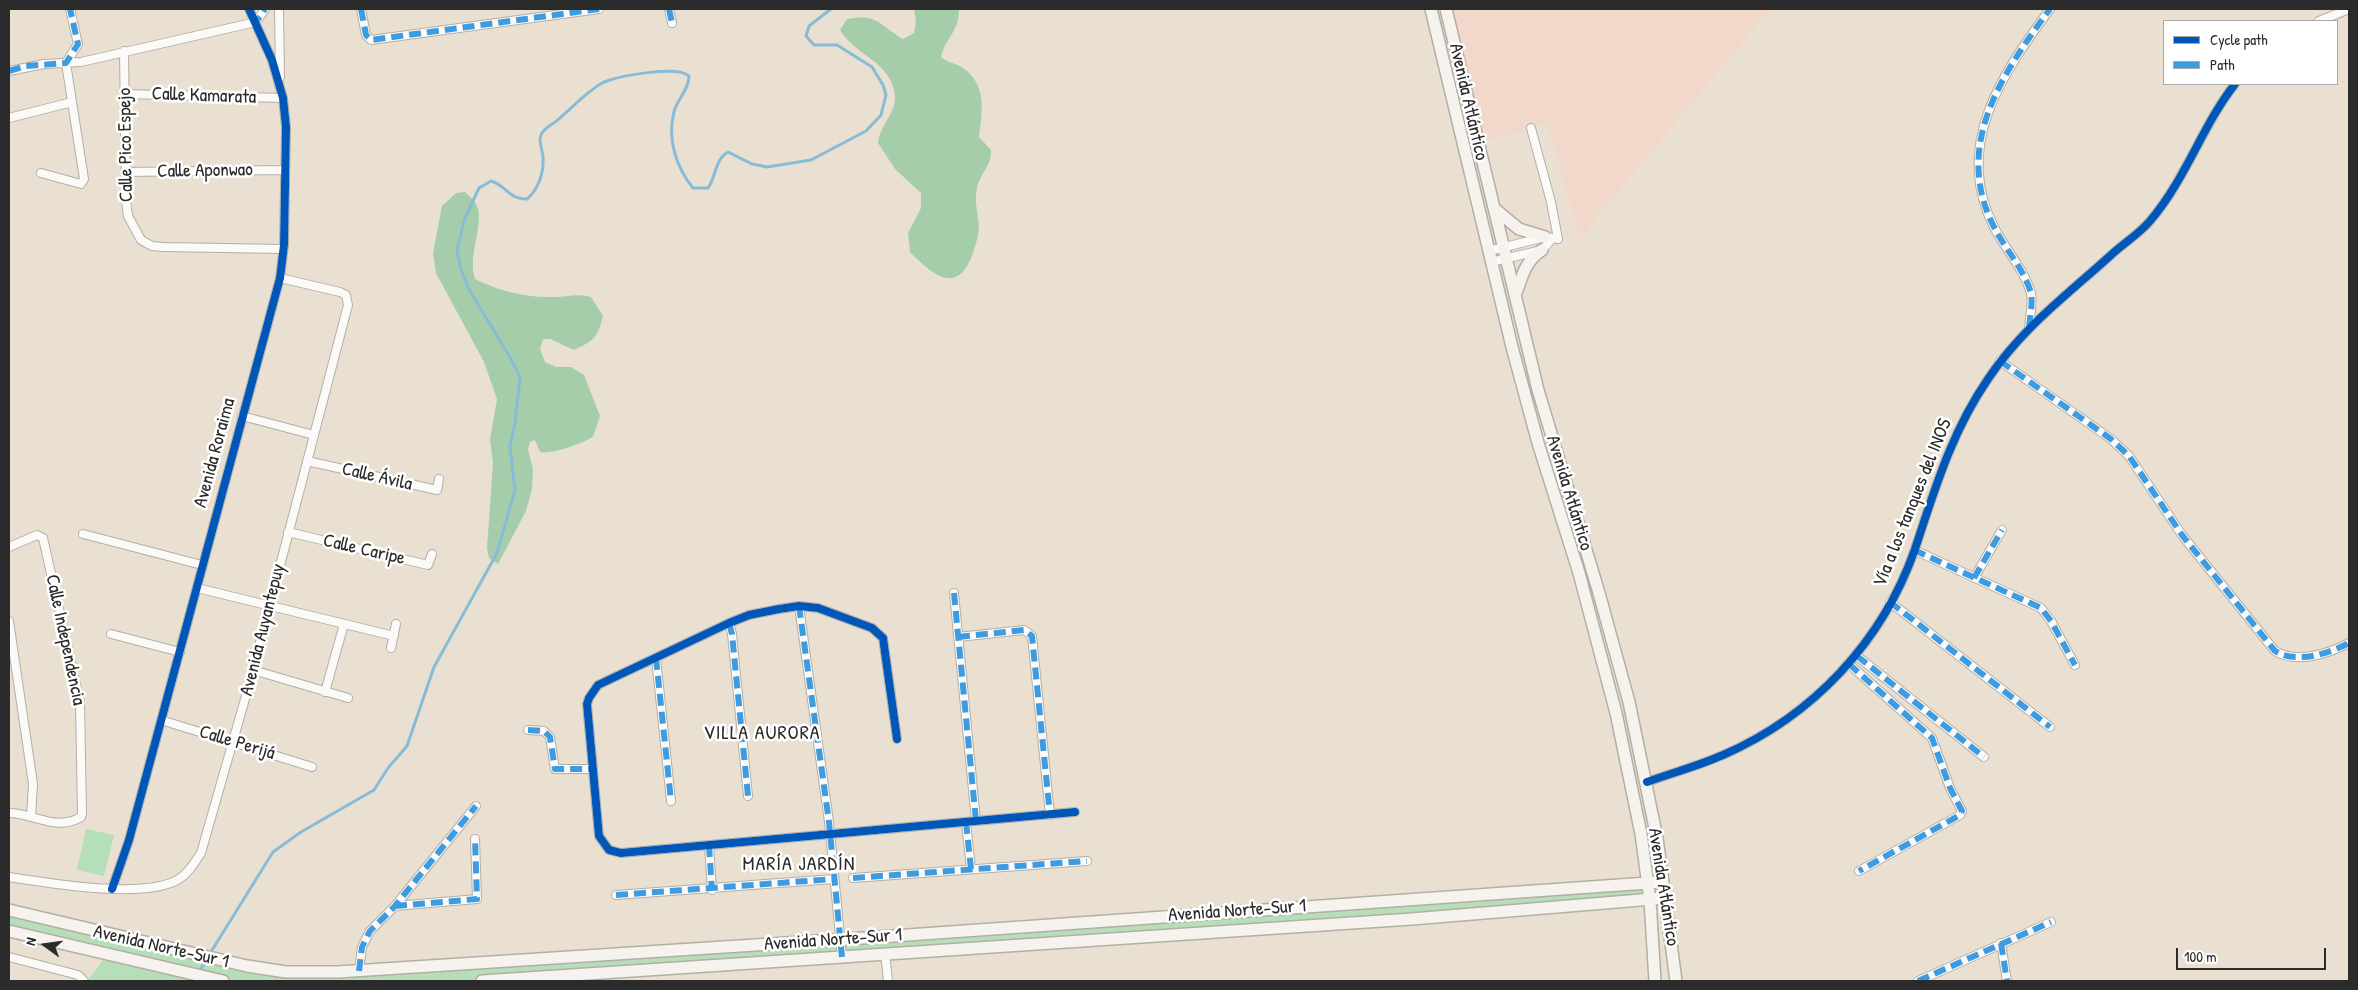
<!DOCTYPE html>
<html>
<head>
<meta charset="utf-8">
<style>
	body { margin:0 }
	#map { position:relative; width:2358px; height:990px; overflow:hidden; background:#eae0d2; font-family:"Patrick Hand",sans-serif }
	canvas { display:block }
	.frame { position:absolute; inset:0; border:10px solid #2b2b2b; pointer-events:none }
	.legend { position:absolute; left:2163px; top:20px; width:175px; height:65px; box-sizing:border-box; background:#fff; border:1px solid #aaa; margin:0; padding:6px 9px; list-style:none; font-size:15px; color:#2b2b2b }
	.legend li { display:flex; align-items:center; gap:10px; height:25px }
	.legend b { width:25px; border:1px solid #aaa }
	.north { position:absolute; left:20px; top:920px; width:50px; height:50px; -webkit-text-stroke:4px #fff; paint-order:stroke; rotate:284deg; font-size:14px; font-weight:700; line-height:20px; text-align:center; color:#2b2b2b }
	.north::after { content:''; display:block; margin:auto; width:18px; height:22px; background:#2b2b2b; clip-path:polygon(50% 0,100% 100%,50% 72%,0 100%) }
	.scale { position:absolute; left:2176px; top:948px; width:150px; height:22px; box-sizing:border-box; border:2px solid #2b2b2b; border-top:0; padding-left:6px; font-size:15px; line-height:18px; white-space:nowrap; color:#2b2b2b; -webkit-text-stroke:4px #fff; paint-order:stroke }
</style>
</head>
<body>
<div id="map">
<canvas width="2358" height="990"></canvas>
<div class="frame"></div>
<ul class="legend">
<li><b style="height:6px;background:#0057b8"></b>Cycle path</li>
<li><b style="height:6px;background:#3d9ce1"></b>Path</li>
</ul>
<div class="north">N</div>
<div class="scale">100 m</div>
</div>
<script>
const ctx = document.querySelector('canvas').getContext('2d');
ctx.lineJoin = 'round';
function fill(path, color) {
  ctx.fillStyle = color;
  ctx.fill(path, 'evenodd');
}
function stroke(path, color, width, dash) {
  ctx.strokeStyle = color;
  ctx.lineWidth = width;
  ctx.lineCap = dash ? 'butt' : 'round';
  ctx.setLineDash(dash || []);
  ctx.stroke(path);
}
function drawText(font, color, halo, rows, align = 'center') {
  ctx.font = font + ' "Patrick Hand",sans-serif';
  ctx.lineWidth = 5;
  ctx.setLineDash([]);
  ctx.textBaseline = 'middle';
  ctx.strokeStyle = halo;
  ctx.fillStyle = color;
  for (const [text, x, y, turn = 0] of rows) {
    ctx.save();
    ctx.translate(x, y);
    ctx.rotate((+turn || 0) * Math.PI / 180);
    ctx.textAlign = isNaN(turn) ? turn : align;
    if (halo) ctx.strokeText(text, 0, 0);
    ctx.fillText(text, 0, 0);
    ctx.restore();
  }
}
fill(new Path2D(`
	M1445 9H1770L1580 238 1547 123 1478 144Z`), '#f1d8cb');
fill(new Path2D(`
	M86 829 114 835 104 876 77 870Z
	M1647 882 1650 900 482 981H87L107 955 9 931V910L286 972Z`), '#b4dfb9');
fill(new Path2D(`
	M914 9H959C959 33 946 36 941 57 948 63 959 64 966 70 987 88 982 112 979 137L991 150C992 166 980 173 977 188 974 201 978 213 979 226 979 235 975 247 972 256 956 296 932 274 910 252L908 233 921 208V193L895 169 878 143C880 125 896 112 895 97 893 62 855 56 840 30L847 19C878 13 879 25 903 39L914 33 916 21Z
	M465 192C469 196 474 200 476 204 486 222 467 253 475 279 499 291 526 298 553 297 568 297 577 293 591 297L603 316C598 337 594 341 574 350L550 339H543L540 349 545 362 556 367H571L584 375 600 416 593 437C582 443 552 455 540 452L535 440 530 442 528 450 533 469 532 489 526 511 498 564 489 558 487 548 493 463 490 439 497 399 484 362 436 273 433 253 442 206 456 193Z`), '#a5cdaa');
stroke(new Path2D(`
	M209 955 273 852 301 832 374 790 388 768 407 746 434 667 497 553 515 490 510 447 515 423 520 377 511 359 470 291 461 270 457 250 465 218 479 188 491 181C506 185 509 200 527 199 538 190 544 173 543 158 543 149 537 141 542 133 546 127 555 123 560 118 574 106 587 91 604 82 619 76 677 65 689 76 689 90 677 99 674 112 667 139 676 167 693 188H708C716 177 715 159 728 152L752 164 767 167 811 160 866 131 881 115 886 95 883 85 872 67 837 45H814L806 36 809 26 831 9
	M199 972 206 960`), '#88bcd6', 3);
const minor = new Path2D(`
	M279 9 280 77
	M361 9 366 35 371 40 599 9
	M669 9 672 23
	M2319 21 2349 9
	M256 22 265 9
	M124 51 126 200 128 216 141 240 152 246 163 247 283 249
	M66 63 78 44 70 9
	M9 71 44 64 81 62 256 22
	M124 94 283 98
	M9 118 72 102
	M125 172 285 170
	M41 173 81 184 84 179 66 63
	M1489 251 1545 237 1558 239 1551 202 1531 128
	M1491 262 1542 250 1551 240
	M2029 327C2030 317 2033 302 2031 293 2024 269 2005 249 1994 227 1952 145 2003 73 2050 9
	M2000 361 2111 439 2129 456 2182 535 2275 651C2296 664 2328 654 2349 643
	M242 416 314 435
	M307 461 437 490 439 479
	M288 532 428 565 432 554
	M83 534 202 565
	M9 547 37 535 43 538 80 702 82 813 81 817C56 832 34 813 9 813
	M1914 550 2041 608 2051 621 2075 665
	M1974 578 2002 530
	M197 588 394 636
	M954 593 976 821
	M1890 602 2050 727
	M799 606 829 822 842 957
	M9 621 33 784 31 817
	M729 623 732 634 748 796
	M111 634 180 652
	M958 637 1024 630 1032 636 1050 815
	M391 648 396 624
	M1857 656 1984 757
	M656 658 671 801
	M1849 664 1932 738 1950 788 1962 811 1960 815 1859 871
	M253 670 348 698
	M325 692 344 624
	M161 720 312 767
	M528 730 544 731 550 737 555 769H593
	M897 739 883 638 872 628 818 608 799 606 779 609 749 615 729 623 598 685 589 698 587 704 599 836 609 850 621 853 1075 812
	M1647 782C1672 773 1698 766 1723 755 1813 716 1883 641 1915 549 1935 489 1951 433 1988 379 2022 328 2066 296 2111 255 2124 243 2139 234 2150 221 2186 179 2202 126 2235 84
	M966 822 971 869
	M709 845 712 890
	M9 877C48 883 145 900 179 879 189 873 195 862 201 853L247 692 348 305 346 295 340 292 280 278
	M853 878 1087 861
	M112 889 129 840 280 278 284 245 286 127 283 98 272 60 249 9
	M616 895 834 879
	M395 906 477 899 475 839
	M2001 943 2007 981
	M885 953 888 981
	M9 957 78 975 84 981
	M359 971 362 947 370 931 395 906 476 806
	M1918 981 2051 922`);
const secondary = new Path2D(`
	M1431 9 1512 347 1538 443 1579 573 1616 713 1641 834 1650 900 1655 981
	M1446 9 1538 390 1599 593 1629 702 1657 838 1676 981
	M1496 210 1519 229 1545 237
	M1515 295C1523 276 1524 262 1542 250
	M9 910 247 966 286 972H337L879 937 1662 882
	M9 931 223 981
	M482 981 1412 919 1665 898`);
stroke(minor, '#b5aea5', 10);
stroke(secondary, '#b5aea5', 14);
stroke(minor, '#fcfaf8', 8);
stroke(secondary, '#f6f2ee', 11);
stroke(new Path2D(`
	M361 9 366 35 371 40 599 9
	M669 9 672 23
	M254 17 256 22 265 9
	M9 71 26 66 66 63 78 44 70 9
	M2029 327C2030 317 2033 302 2031 293 2024 269 2005 249 1994 227 1952 145 2003 73 2050 9
	M2000 361 2111 439 2129 456 2182 535 2275 651C2296 664 2328 654 2349 643
	M1914 550 2041 608 2051 621 2075 665
	M1974 578 2002 530
	M954 593 976 821
	M1890 602 2050 727
	M799 606 829 822 842 957
	M729 623 732 634 748 796
	M958 637 1024 630 1032 636 1050 815
	M1857 656 1984 757
	M656 658 671 801
	M1849 664 1932 738 1950 788 1962 811 1960 815 1859 871
	M528 730 544 731 550 737 555 769H593
	M966 822 971 869
	M709 845 712 890
	M853 878 1087 861
	M616 895 834 879
	M395 906 477 899 475 839
	M2001 943 2007 981
	M359 971 362 947 370 931 395 906 476 806
	M1918 981 2051 922`), '#3d9ce1', 6, [12, 6]);
stroke(new Path2D(`
	M897 739 883 638 872 628 818 608 799 606 779 609 749 615 729 623 598 685 589 698 587 704 599 836 609 850 621 853 1075 812
	M1647 782C1672 773 1698 766 1723 755 1813 716 1883 641 1915 549 1935 489 1951 433 1988 379 2022 328 2066 296 2111 255 2124 243 2139 234 2150 221 2186 179 2202 126 2235 84
	M112 889 129 840 280 278 284 245 286 127 283 98 272 60 249 9`), '#0057b8', 8);
drawText('19px', '#2b2b2b', '#fff', [
	["Calle Kamarata",204,96,2],
	["Avenida Atlántico",1468,102,77],
	["Calle Pico Espejo",126,145,-91],
	["Calle Aponwao",205,171,-1],
	["Avenida Roraima",215,453,-75],
	["Calle Ávila",377,477,13],
	["Avenida Atlántico",1569,493,73],
	["Vía a los tanques del INOS",1913,503,-68],
	["Calle Caripe",364,550,13],
	["Avenida Auyantepuy",263,630,-76],
	["Calle Independencia",65,640,78],
	["Calle Perijá",237,743,17],
	["Avenida Atlántico",1663,887,81],
	["Avenida Norte-Sur 1",1237,911,-4],
	["Avenida Norte-Sur 1",833,940,-4],
	["Avenida Norte-Sur 1",161,947,13]
]);
ctx.letterSpacing = '1px';
drawText('20px', '#2b2b2b', '#fff', [
	["VILLA AURORA",762,734],
	["MARÍA JARDÍN",799,865]
]);
ctx.letterSpacing = '0px';
</script>
</body>
</html>
